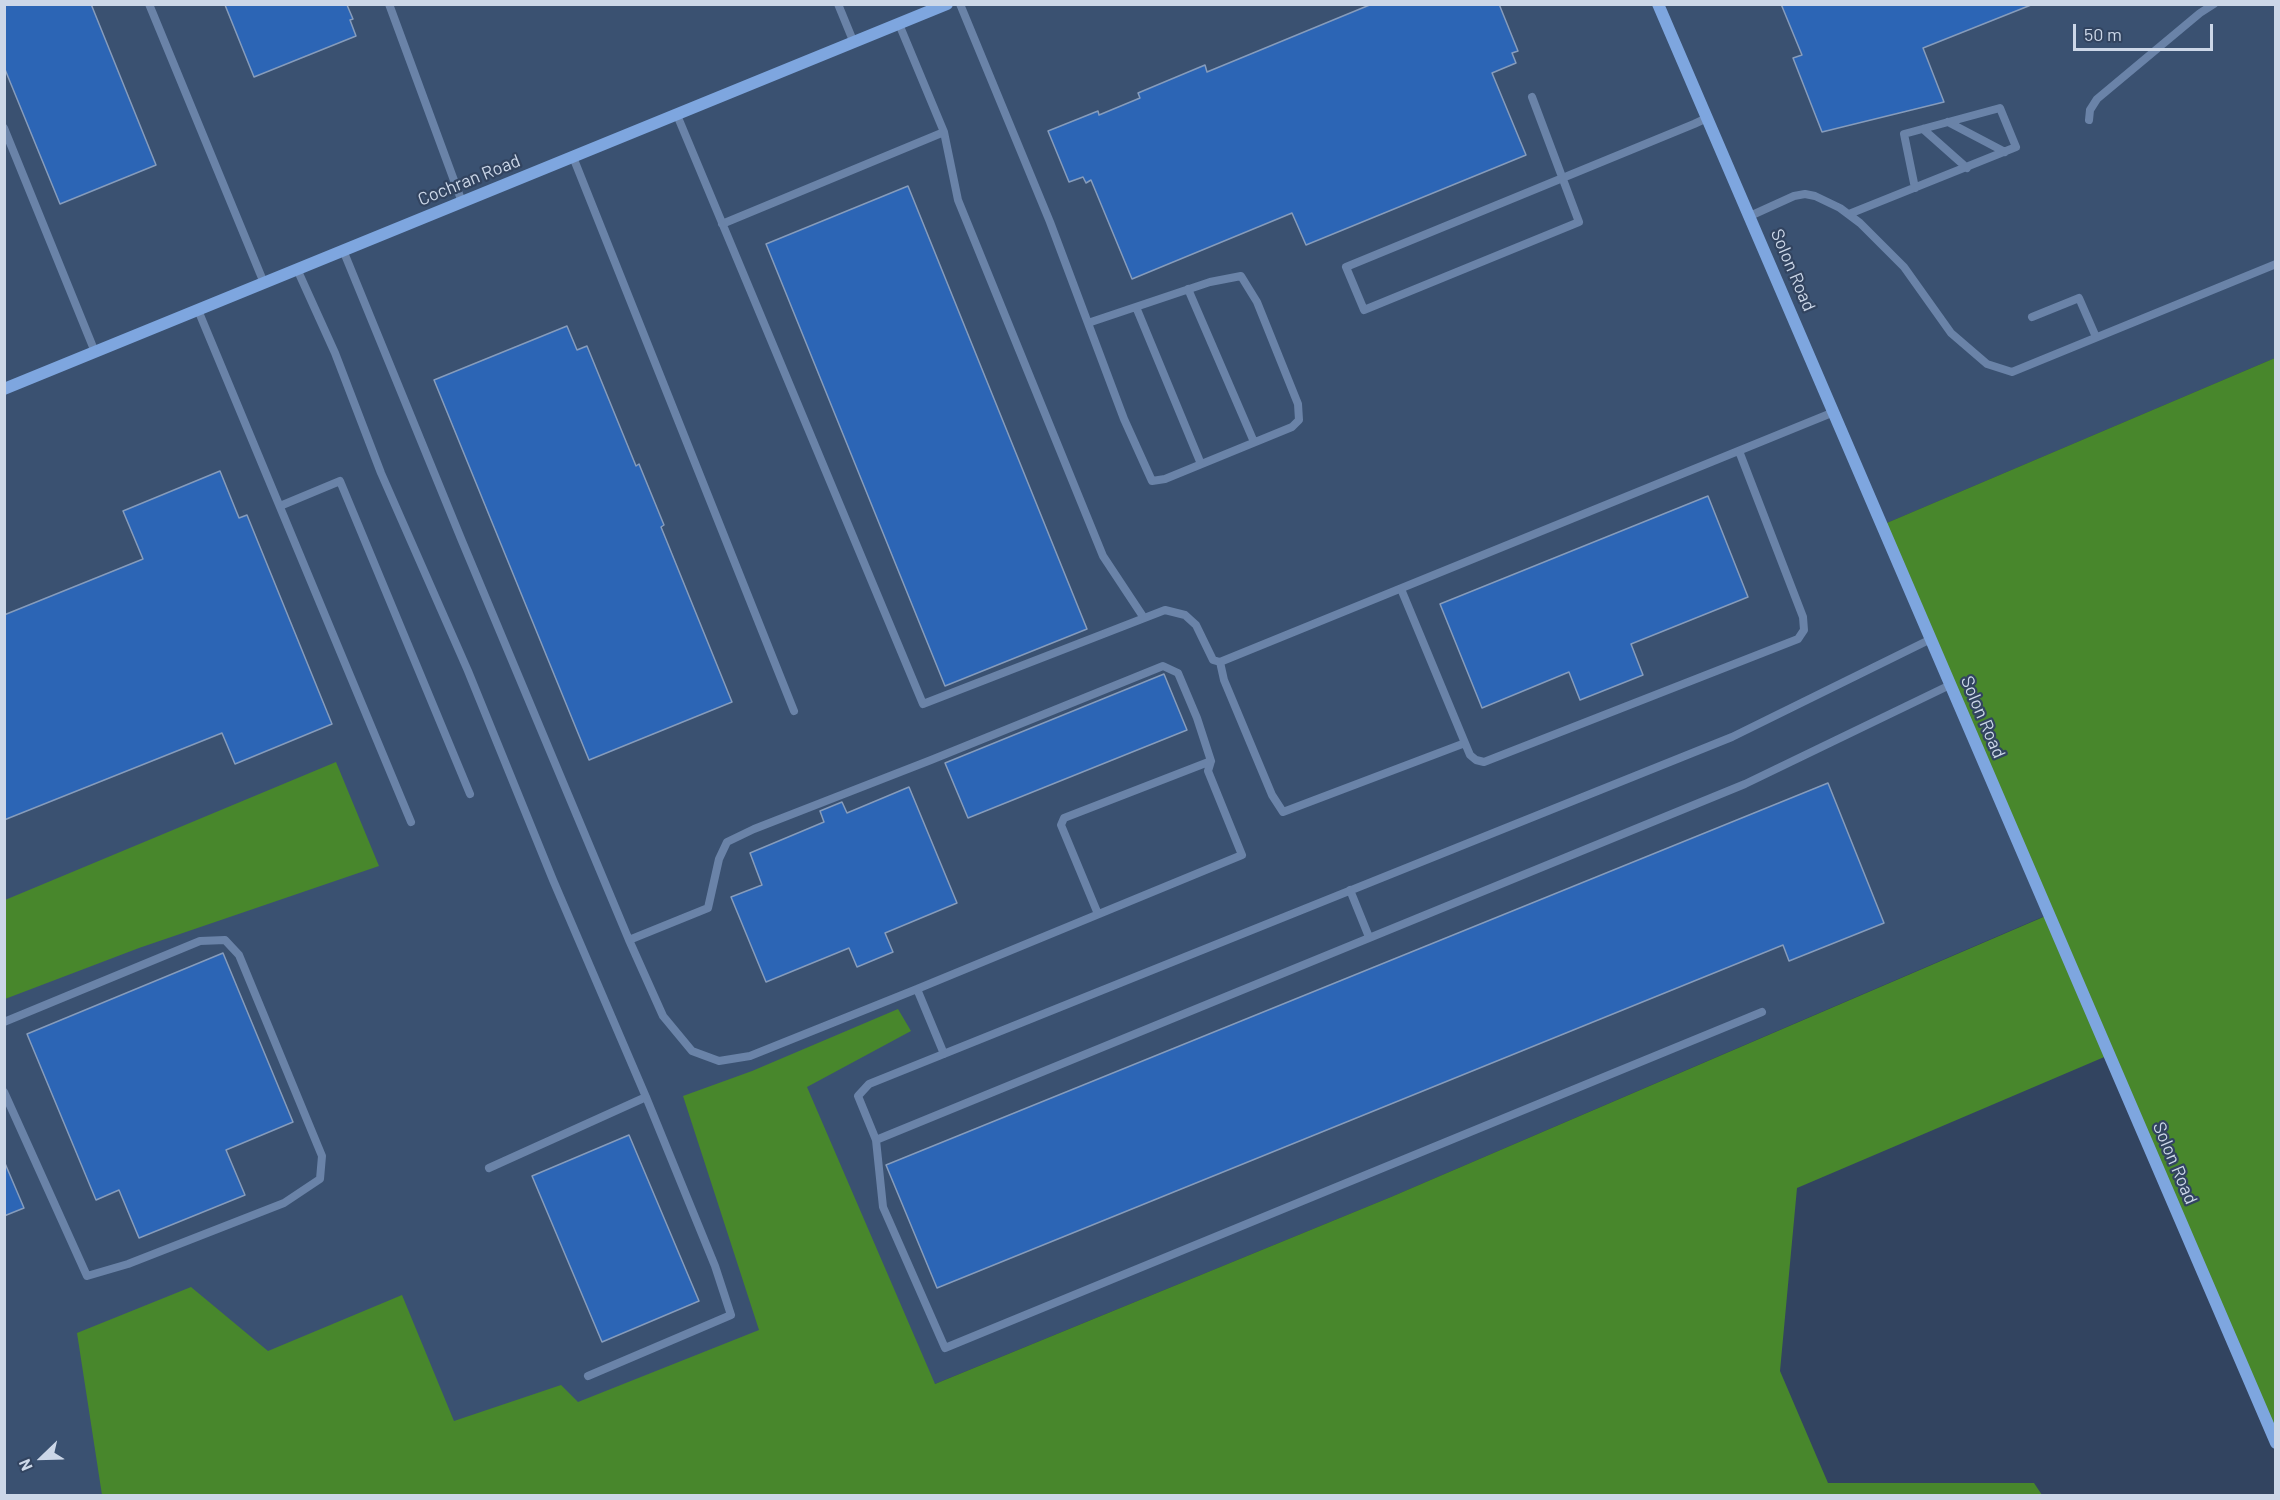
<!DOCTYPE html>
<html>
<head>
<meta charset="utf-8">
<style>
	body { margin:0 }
	#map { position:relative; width:2280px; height:1500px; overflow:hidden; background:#324460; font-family:Barlow,sans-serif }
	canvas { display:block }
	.frame { position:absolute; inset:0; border:6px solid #ccd7e8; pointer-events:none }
	.north { position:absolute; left:12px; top:1428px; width:60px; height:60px; -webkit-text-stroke:4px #324460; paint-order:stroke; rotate:247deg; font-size:16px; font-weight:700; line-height:24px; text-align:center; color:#ccd7e8 }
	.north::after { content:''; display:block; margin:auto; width:21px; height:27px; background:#ccd7e8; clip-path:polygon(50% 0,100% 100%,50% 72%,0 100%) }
	.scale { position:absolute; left:2073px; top:24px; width:140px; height:27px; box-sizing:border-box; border:3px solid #ccd7e8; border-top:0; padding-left:8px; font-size:18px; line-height:21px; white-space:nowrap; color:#ccd7e8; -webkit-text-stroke:4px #324460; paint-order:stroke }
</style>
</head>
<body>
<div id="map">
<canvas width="2280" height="1500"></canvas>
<div class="frame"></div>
<div class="north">N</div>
<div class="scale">50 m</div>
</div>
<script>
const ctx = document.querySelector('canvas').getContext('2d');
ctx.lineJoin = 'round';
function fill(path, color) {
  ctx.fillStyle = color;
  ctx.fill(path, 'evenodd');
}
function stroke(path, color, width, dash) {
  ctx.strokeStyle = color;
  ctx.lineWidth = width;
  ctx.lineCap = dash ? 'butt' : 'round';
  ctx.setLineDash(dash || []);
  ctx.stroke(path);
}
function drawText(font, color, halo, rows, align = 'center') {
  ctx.font = font + ' Barlow,sans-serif';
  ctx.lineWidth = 4.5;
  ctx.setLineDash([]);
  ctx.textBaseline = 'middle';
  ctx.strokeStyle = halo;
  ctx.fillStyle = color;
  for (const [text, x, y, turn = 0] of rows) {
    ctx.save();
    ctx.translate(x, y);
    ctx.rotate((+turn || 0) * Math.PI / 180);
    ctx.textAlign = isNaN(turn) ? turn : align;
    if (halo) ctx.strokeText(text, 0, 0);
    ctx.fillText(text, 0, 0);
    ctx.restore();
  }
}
fill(new Path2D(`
	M5 5H2275V358L1882 525 2049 914 1391 1197 864 1413 480 1495 5 1496Z`), '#3a5171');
fill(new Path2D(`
	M2275 358V1443L2109 1055 1797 1188 1780 1371 1828 1483H2034L2042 1495H102L77 1333 191 1287 268 1351 402 1295 454 1421 561 1385 578 1402 759 1330 683 1096 752 1071 898 1009 911 1031 807 1087 935 1384 1391 1197 2048 915 1882 525Z
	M336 762 379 866 139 948 5 999V900Z`), '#48872c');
const building = new Path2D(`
	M4 4H91L156 165 60 204 4 67Z
	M1372 4H1499L1518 51 1512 53 1516 63 1492 73 1526 155 1306 245 1292 213 1132 279 1091 180 1086 183 1083 177 1069 182 1048 131 1098 111 1099 115 1140 98 1138 93 1205 65 1207 72Z
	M1781 4H2030L2031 5 1923 48 1944 102 1822 132 1793 58 1802 55Z
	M225 5H347L353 19 350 20 356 36 254 77Z
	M908 186 1087 629 945 686 766 244Z
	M567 326 577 350 587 346 636 466 639 464 664 525 661 527 732 702 589 760 434 380Z
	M220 471 239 518 247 515 332 724 235 764 222 733 4 820V615L143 559 123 511Z
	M1708 496 1748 597 1631 644 1643 675 1580 700 1569 672 1482 708 1440 604Z
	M1164 674 1187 730 968 818 945 763Z
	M1828 783 1884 923 1789 961 1783 945 937 1288 886 1165Z
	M909 787 957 903 885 933 893 952 857 967 849 948 766 982 731 897 762 885 750 853 824 822 820 811 842 802 847 813Z
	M223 953 293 1122 226 1150 245 1195 139 1238 119 1190 96 1200 27 1034Z
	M629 1135 699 1301 602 1342 532 1176Z
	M4 1161 24 1208 4 1216Z`);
fill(building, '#2c65b5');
stroke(building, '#869cbc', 1.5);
stroke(new Path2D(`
	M1973 1496H1982`), '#8695ab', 3, [4.5, 4.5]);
stroke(new Path2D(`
	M149 4 264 283
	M389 4 462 202
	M838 4 854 43
	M960 4 1050 222 1124 419 1152 481 1165 479 1292 427 1299 420 1298 404 1257 302 1241 276 1210 282 1088 323
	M899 24 944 132 958 200 1103 556 1144 618
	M1532 97 1579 222 1364 310 1346 267 1694 124 1707 118
	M677 115 923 704 1165 610 1185 615 1196 625 1213 660 1220 662 1834 412
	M2089 120 2090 110 2097 99 2200 13 2214 4
	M1948 122 2005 152
	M4 128 95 352
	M1923 129 1967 168
	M573 157 794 711
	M1849 214 2016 147 2000 108 1904 134 1915 188
	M1750 216 1794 196 1805 194 1815 196 1840 208 1860 223 1904 267 1951 333 1987 364 2012 372 2276 264
	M722 224 944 132
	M343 250 462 541 629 940
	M297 269 335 353 381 473 468 671 553 880 646 1097 715 1266 731 1315 588 1376
	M1188 289 1254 442
	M1136 307 1201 464
	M198 310 411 822
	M2032 317 2079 298 2096 337
	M280 506 340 481 470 794
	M1401 589 1470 755 1476 760 1484 762 1798 639 1804 630 1803 617 1739 451
	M1931 639 1732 737 869 1084 858 1096 876 1140 1745 784 1950 685
	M1220 662 1224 680 1272 795 1283 812 1465 743
	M1350 890 1369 937
	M1098 914 1061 825 1064 818 1211 761
	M917 989 750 1056 719 1061 692 1051 663 1016 629 940 708 908 719 859 727 842 754 829 931 760 1163 666 1178 673 1197 718 1211 761 1208 771 1242 855 917 989 944 1054
	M4 1022 200 941 225 940 239 955 322 1156 320 1179 284 1203 128 1264 87 1276 4 1092
	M876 1140 883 1207 945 1348 1762 1012
	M489 1168 646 1097`), '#6a83a8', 8);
stroke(new Path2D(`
	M1658 4 2276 1443
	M4 389 947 4`), '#7ea6df', 12);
drawText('18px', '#ccd7e8', '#324460', [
	["Cochran Road",469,180,-22],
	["Solon Road",1793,270,67],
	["Solon Road",1983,717,67],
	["Solon Road",2175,1163,67]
]);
</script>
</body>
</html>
